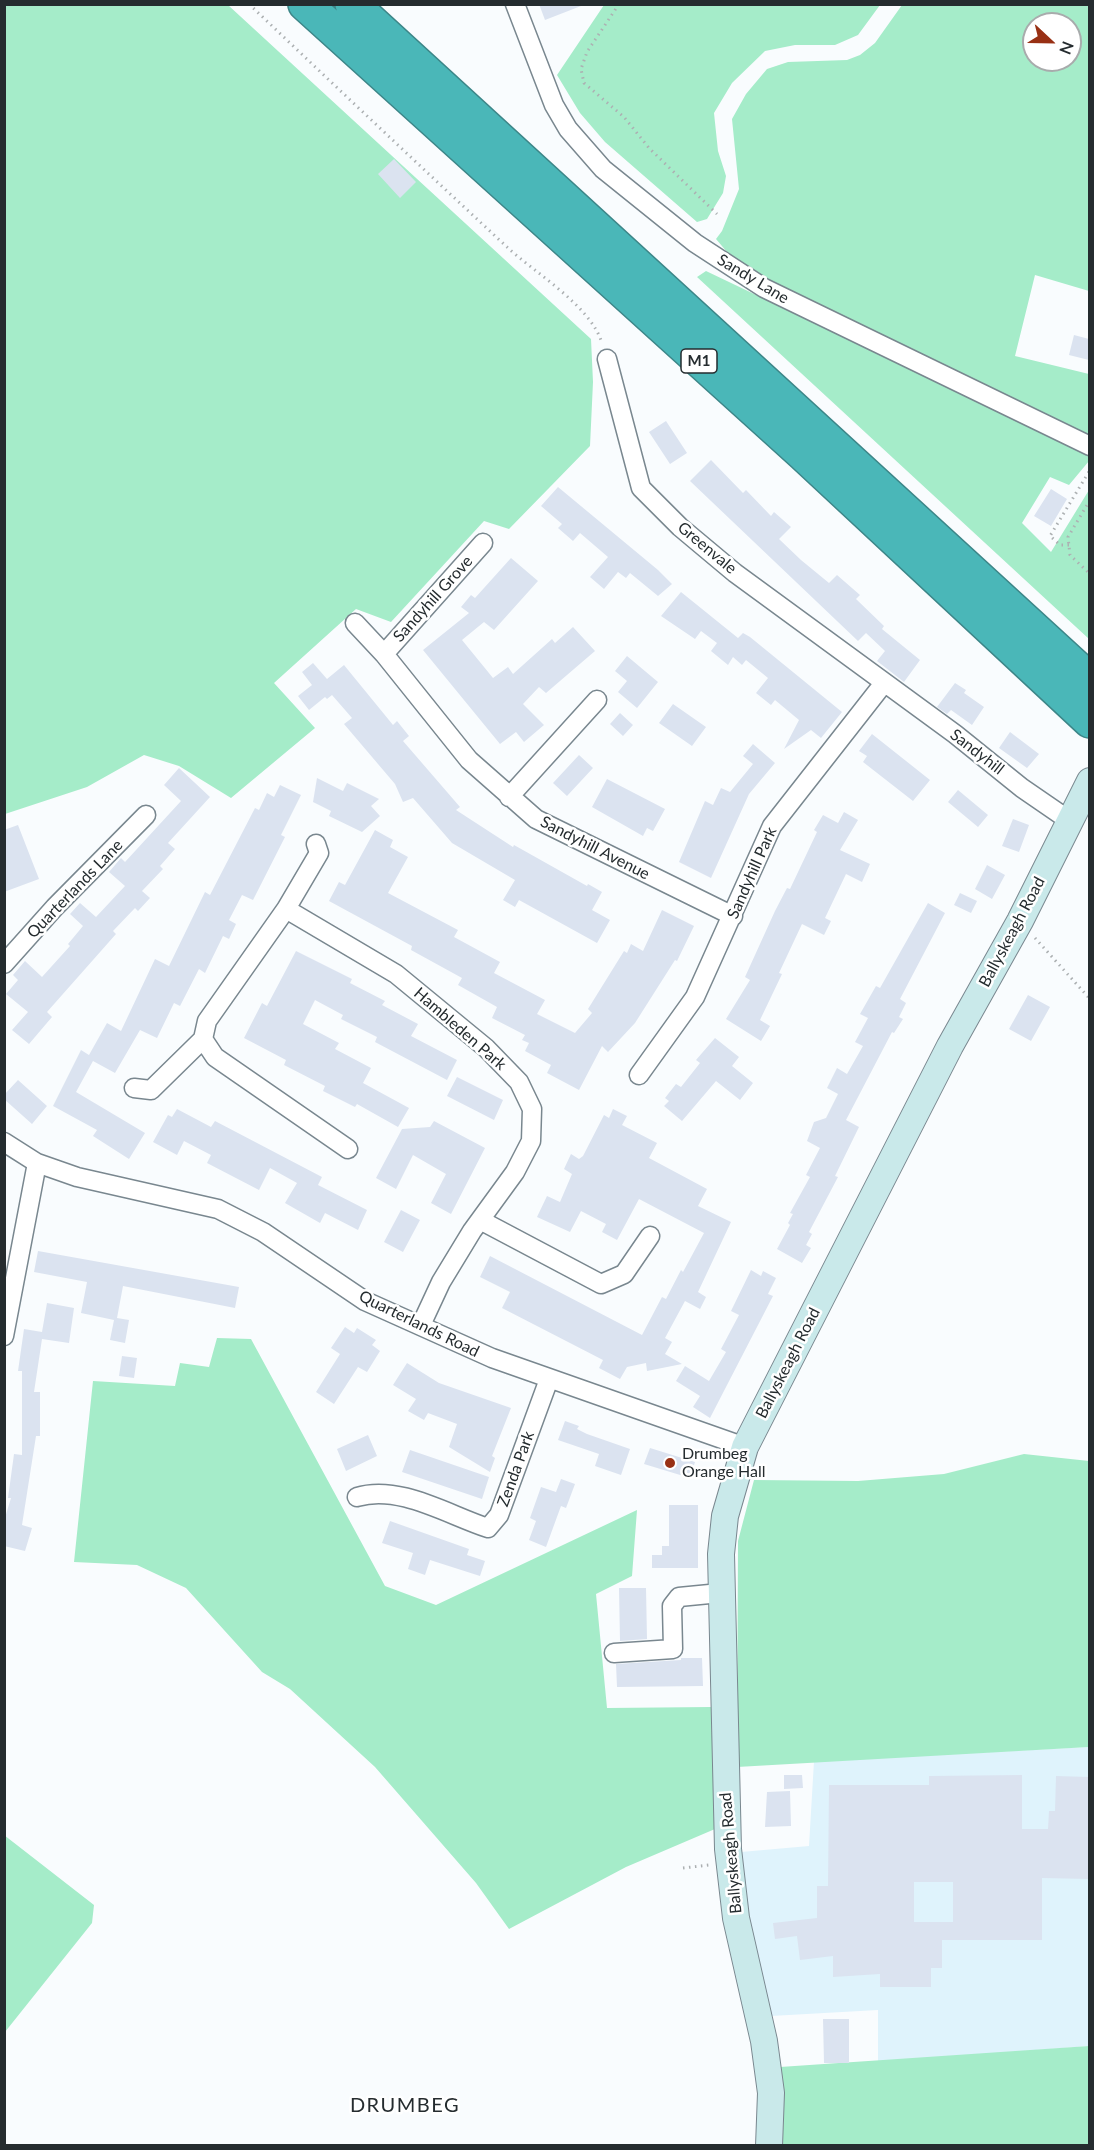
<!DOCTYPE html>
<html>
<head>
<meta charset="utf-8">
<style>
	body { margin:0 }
	#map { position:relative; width:1094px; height:2150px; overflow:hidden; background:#f9fcfe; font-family:Lato,sans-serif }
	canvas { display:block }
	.frame { position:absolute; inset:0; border:6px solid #252c2f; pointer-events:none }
	.north { position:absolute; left:1022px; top:12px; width:60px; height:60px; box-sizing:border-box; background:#fff; border:2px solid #a8abac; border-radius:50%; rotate:112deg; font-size:16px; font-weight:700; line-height:24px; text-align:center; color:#252c2f }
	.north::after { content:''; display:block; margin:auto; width:21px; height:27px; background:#983014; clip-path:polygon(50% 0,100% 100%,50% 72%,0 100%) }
</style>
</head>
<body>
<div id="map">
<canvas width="1094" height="2150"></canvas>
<div class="frame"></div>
<div class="north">N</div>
</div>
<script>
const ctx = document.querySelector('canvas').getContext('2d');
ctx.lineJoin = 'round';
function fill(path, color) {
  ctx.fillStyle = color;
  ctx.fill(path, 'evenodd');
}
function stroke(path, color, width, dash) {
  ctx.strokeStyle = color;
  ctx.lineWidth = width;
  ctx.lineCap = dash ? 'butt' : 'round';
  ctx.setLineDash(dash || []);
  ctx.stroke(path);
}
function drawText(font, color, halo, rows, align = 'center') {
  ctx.font = font + ' Lato,sans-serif';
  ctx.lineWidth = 5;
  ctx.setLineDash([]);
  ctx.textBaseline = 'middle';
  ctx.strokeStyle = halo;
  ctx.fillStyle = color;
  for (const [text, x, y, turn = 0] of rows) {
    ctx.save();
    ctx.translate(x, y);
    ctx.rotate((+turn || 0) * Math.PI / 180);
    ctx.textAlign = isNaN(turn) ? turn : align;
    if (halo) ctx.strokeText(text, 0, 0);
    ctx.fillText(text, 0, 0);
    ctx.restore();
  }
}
fill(new Path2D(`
	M1089 1747V2046L878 2062V2010L771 2016 749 1925 741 1852 809 1846 814 1761Z`), '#dff3fc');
fill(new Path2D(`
	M4 5H228L591 339 593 382 590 446 509 529 484 521 391 622 356 609 274 683 315 728 231 798 179 766 144 755 87 787 5 814Z
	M604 5V4L880 5 858 35 835 45H795L765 51 732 83 714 113 718 151 726 176 723 193 707 219 697 222 605 142 580 113 557 75Z
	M902 5H1089V291L1035 275 1015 356 1089 374V436L773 283 727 252 716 239 722 231 739 189 732 119 746 94 767 69 788 62 847 60 860 55 875 43ZM1034 24H1070V60H1034Z
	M706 271 1089 454V464V461L1069 485 1050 477 1022 523 1051 552 1089 490V639L697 277Z
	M217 1338 251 1339 385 1586 436 1605 637 1510 632 1576 596 1594 607 1708 711 1707 715 1829 626 1867 509 1929 476 1883 375 1767 290 1689 262 1672 186 1588 137 1565 74 1562 93 1381 175 1386 180 1363 209 1367Z
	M1024 1454 1089 1461V1747L737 1767 738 1541 754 1480 858 1481 944 1474Z
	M4 1835 94 1905 92 1923 5 2032Z
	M1089 2046V2145H782L784 2113 780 2067Z`), '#a5ecc9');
fill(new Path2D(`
	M539 4H581V6L545 20Z
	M394 159 416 182 400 198 378 174Z
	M1074 335 1089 339V360L1069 355Z
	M666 421 687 453 670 464 649 432Z
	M711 460 743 493 746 490 771 516 774 512 791 527 779 539 801 560 829 583 837 575 860 595 856 599 884 626 882 629 920 660 904 682 877 661 885 651 866 633 858 641 690 481Z
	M558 487 658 570 672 584 658 596 630 573 626 578 618 572 604 589 590 577 608 557 580 533 573 541 558 528 562 524 541 506Z
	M1051 489 1067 499 1051 526 1034 516Z
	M511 558 538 581 494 630 484 622 462 640 493 678 508 667 513 674 552 639 555 643 573 627 595 651 546 693 539 687 523 704 544 725 524 742 516 732 500 744 423 650 469 613 461 607 471 595 475 598Z
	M681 592 738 638 743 633 750 637 842 712 821 738 811 730 784 749 799 720 775 700 771 705 756 693 768 678 746 660 742 665 733 657 728 665 711 651 717 643 701 631 695 639 661 616Z
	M627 656 658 682 637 708 618 692 627 681 615 671Z
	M313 663 327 679 344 665 393 725 397 721 409 736 403 741 460 807 456 810 513 847 514 845 587 886 588 884 602 892 592 910 610 920 597 943 519 900 515 907 503 900 515 880 452 843 413 798 403 802 395 784 344 724 352 718 332 695 327 699 325 697 309 710 298 696 312 685 302 672Z
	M955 683 966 690 964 693 984 707 972 725 951 710 947 714 937 707Z
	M673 704 706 727 692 746 659 723Z
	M620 713 633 725 623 736 610 724Z
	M1010 732 1039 754 1027 768 999 748Z
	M872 734 930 780 913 801 863 762 867 756 859 751Z
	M753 744 775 763 749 794 711 878 679 862 705 801 713 805 721 788 730 792 753 764 743 756Z
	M579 755 593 768 567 796 553 783Z
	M179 768 210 797 168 843 175 849 160 866 163 869 142 891 150 898 138 911 135 908 113 931 116 934 47 1012 52 1017 29 1044 12 1030 28 1012 6 994 18 980 13 975 25 961 42 977 70 946 68 944 83 926 70 914 80 903 96 917 125 886 109 872 121 858 125 862 181 801 164 785Z
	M317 778 343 791 347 783 379 799 371 806 380 816 362 832 329 816 331 811 313 802Z
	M607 779 665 809 653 831 647 828 643 836 592 807Z
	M280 785 301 795 281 835 285 837 253 900 242 895 229 920 236 924 229 939 223 936 205 973 199 969 180 1006 174 1003 157 1038 140 1030 115 1073 93 1061 76 1092 145 1133 129 1159 93 1136 97 1130 53 1106 81 1050 89 1055 107 1023 121 1031 155 959 169 966 205 892 210 895 255 808 259 810 267 793 274 797Z
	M958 790 988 815 978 827 948 802Z
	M844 812 858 820 840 850 870 864 862 882 846 874 825 918 831 921 824 935 802 924 779 973 782 974 760 1020 770 1026 761 1041 726 1019 750 980 745 977 775 911 787 888 790 889 817 832 814 830 823 815 838 823Z
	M1013 819 1029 825 1019 852 1002 846Z
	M18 825 39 879 4 892V830Z
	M375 830 393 840 390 847 408 857 388 893 458 930 454 937 500 962 494 973 545 1000 537 1014 575 1033 592 1013 588 1009 624 951 627 953 631 944 643 951 662 910 694 926 677 961 675 960 635 1023 608 1052 602 1046 579 1090 547 1073 551 1065 525 1051 529 1043 522 1040 525 1035 492 1018 497 1007 458 985 462 978 411 950 412 946 329 901 339 882 345 885Z
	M987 865 1005 875 992 899 975 889Z
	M960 893 977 901 971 913 954 905Z
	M928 903 945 913 900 999 906 1003 899 1017 903 1019 894 1033 892 1032 846 1120 859 1127 835 1176 838 1177 809 1232 812 1234 806 1245 811 1248 802 1263 777 1249 790 1225 788 1223 793 1214 790 1213 810 1177 806 1175 820 1148 807 1141 814 1122 826 1118 838 1094 827 1088 837 1068 847 1074 863 1046 855 1042 868 1018 860 1014 876 986 880 988Z
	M296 951 352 979 350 983 385 1001 382 1005 418 1024 411 1036 457 1060 447 1080 375 1042 377 1037 341 1019 343 1015 315 1000 303 1024 339 1043 335 1049 371 1068 363 1083 409 1108 398 1127 357 1104 355 1107 323 1091 325 1086 284 1065 286 1060 244 1038 262 1003 267 1006Z
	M1028 995 1050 1007 1031 1041 1009 1029Z
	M715 1038 739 1057 732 1066 753 1083 740 1100 716 1081 682 1121 664 1106 669 1101 665 1098 676 1084 681 1087 700 1063 696 1060Z
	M457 1077 503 1100 494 1120 447 1096Z
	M18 1080 47 1106 32 1124 4 1099V1095Z
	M177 1109 211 1127 215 1121 322 1177 318 1185 367 1210 358 1230 325 1213 320 1223 285 1203 297 1183 270 1168 259 1190 207 1163 211 1155 184 1141 177 1155 153 1142 168 1115 172 1117Z
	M613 1109 627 1116 622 1125 657 1143 649 1158 707 1189 698 1206 731 1222 698 1292 706 1297 700 1309 685 1301 665 1338 672 1342 665 1354 682 1364 647 1371 646 1363 627 1367 620 1379 599 1368 603 1360 502 1308 510 1292 480 1277 490 1256 642 1335 662 1297 666 1299 681 1270 683 1272 704 1233 639 1199 617 1240 602 1232 606 1224 581 1211 570 1232 537 1217 547 1196 560 1202 572 1174 564 1169 571 1154 579 1159 583 1156 604 1115 609 1118Z
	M434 1121 485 1148 451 1214 431 1203 446 1174 413 1155 396 1189 376 1178 402 1129 430 1127Z
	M401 1210 420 1220 403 1252 384 1242Z
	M38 1251 239 1287 235 1308 123 1286 117 1318 129 1320 125 1343 110 1340 114 1320 81 1313 87 1282 34 1272Z
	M751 1270 761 1276 763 1271 776 1278 768 1294 773 1296 710 1418 693 1407 700 1396 676 1381 685 1366 709 1381 726 1352 721 1349 739 1315 731 1311Z
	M47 1303 74 1308 69 1343 42 1339 34 1392H40V1436H36L22 1525 32 1528 25 1551 4 1546V1521L11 1498H8L14 1454 22 1455V1371H18L24 1329 42 1332Z
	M345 1327 354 1333 357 1328 376 1340 372 1345 380 1351 367 1372 358 1367 334 1404 316 1392 340 1354 331 1348Z
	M122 1356 137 1358 134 1378 119 1376Z
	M407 1363 439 1383 511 1408 492 1456 495 1458 490 1472 449 1447 457 1424 428 1413 424 1420 408 1411 416 1399 393 1385Z
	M565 1421 579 1426 577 1429 587 1434 630 1449 621 1475 595 1466 599 1454 558 1440Z
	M368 1435 377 1456 346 1471 337 1449Z
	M650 1448 695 1462 690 1478 644 1464Z
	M410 1450 489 1477 482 1499 402 1472Z
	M561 1479 575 1484 566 1508 561 1506 546 1547 529 1540 536 1521 530 1518 541 1487 556 1492Z
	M669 1505H698V1568H652V1555H662V1546H669Z
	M390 1521 469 1549 467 1555 485 1561 480 1576 430 1560 425 1575 408 1569 413 1553 382 1543Z
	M619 1588H646L647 1639 620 1641Z
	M681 1658H702L703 1686 617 1687 616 1664 681 1660Z
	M784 1775H802L803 1788 784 1789Z
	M1022 1775V1829H1048L1049 1811H1055L1056 1776 1089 1777V1879L1042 1878V1940H942V1968H931V1987H880V1974L833 1977V1956L800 1960 797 1936 775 1939 773 1923 817 1918V1886H828L829 1785H929V1776ZM914 1882H953V1922H914Z
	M790 1791 791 1826 765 1827 767 1792Z
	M823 2019H849V2063H824Z`), '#dbe3f0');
const street = new Path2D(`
	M515 4 554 105 568 129 603 169 695 243 764 288 1090 446
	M607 359 641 488 680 527 735 573 955 734 1022 788 1070 821
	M355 623 384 654 469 760 536 819 733 916
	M384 654 483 543
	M509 797 597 700
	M286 909 319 853 316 844
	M4 964 55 907 146 815
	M639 1075 695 997 772 826 884 683
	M134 1088 151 1090 203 1039
	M4 1142 37 1163 77 1177 218 1209 263 1232 365 1301 492 1358 745 1447
	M348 1149 215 1057 203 1039 207 1021 286 909 396 974 486 1048 519 1082 532 1109 531 1141 515 1172 472 1231 441 1282 421 1325
	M480 1220 601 1284 624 1274 650 1236
	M4 1336 37 1163
	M357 1497C399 1484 448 1515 488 1528L499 1515 549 1379
	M614 1653 673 1649 672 1606 679 1597 720 1593`);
const secondary = new Path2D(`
	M769 2146 771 2093 764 2041 736 1918 728 1849 721 1554 725 1516 745 1447 950 1046 1020 921 1090 781`);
const highway = new Path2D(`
	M305 4 803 454 1090 721
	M352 4 1090 680`);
stroke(street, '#79878f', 21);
stroke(secondary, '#79878f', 28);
stroke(highway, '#3d8688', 36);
stroke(new Path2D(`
	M249 4C335 86 421 167 507 247 536 274 590 305 602 343
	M619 4 587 52 581 69 584 83 624 117 649 148 717 214
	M1090 500 1068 537 1070 555 1090 574
	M1069 545H1060L1050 536 1090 470
	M1035 938 1090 999
	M683 1868 709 1865`), '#acb0b2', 3, [1.5, 4.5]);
stroke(street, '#fff', 18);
stroke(secondary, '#c9e9ea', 26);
stroke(highway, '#4ab7b8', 33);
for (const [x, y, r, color] of [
	[670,1463,6,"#983014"]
]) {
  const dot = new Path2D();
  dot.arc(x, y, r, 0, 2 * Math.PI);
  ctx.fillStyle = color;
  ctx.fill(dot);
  stroke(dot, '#fff', 2);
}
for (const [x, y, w] of [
	[699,361,36]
]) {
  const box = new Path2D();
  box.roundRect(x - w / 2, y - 12, w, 24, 4.5);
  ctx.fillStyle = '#fff';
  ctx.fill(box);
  stroke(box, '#252c2f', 1.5);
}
drawText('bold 15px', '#252c2f', null, [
	["M1",699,361]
]);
drawText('16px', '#252c2f', '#fff', [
	["Sandy Lane",753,279,31],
	["Greenvale",707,548,40],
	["Sandyhill Grove",433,599,-48],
	["Sandyhill",977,752,38],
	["Sandyhill Avenue",595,848,27],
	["Sandyhill Park",752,873,-66],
	["Quarterlands Lane",75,889,-46],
	["Ballyskeagh Road",1012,932,-62],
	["Hambleden Park",460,1029,41],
	["Quarterlands Road",419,1324,26],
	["Ballyskeagh Road",788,1363,-63],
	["Zenda Park",516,1469,-70],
	["Ballyskeagh Road",731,1853,-95]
]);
drawText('16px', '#252c2f', '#fff', [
	["Drumbeg",682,1454],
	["Orange Hall",682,1472]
], 'left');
ctx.letterSpacing = '1.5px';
drawText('20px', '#252c2f', '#fff', [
	["DRUMBEG",405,2106]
]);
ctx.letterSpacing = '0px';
</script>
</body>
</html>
